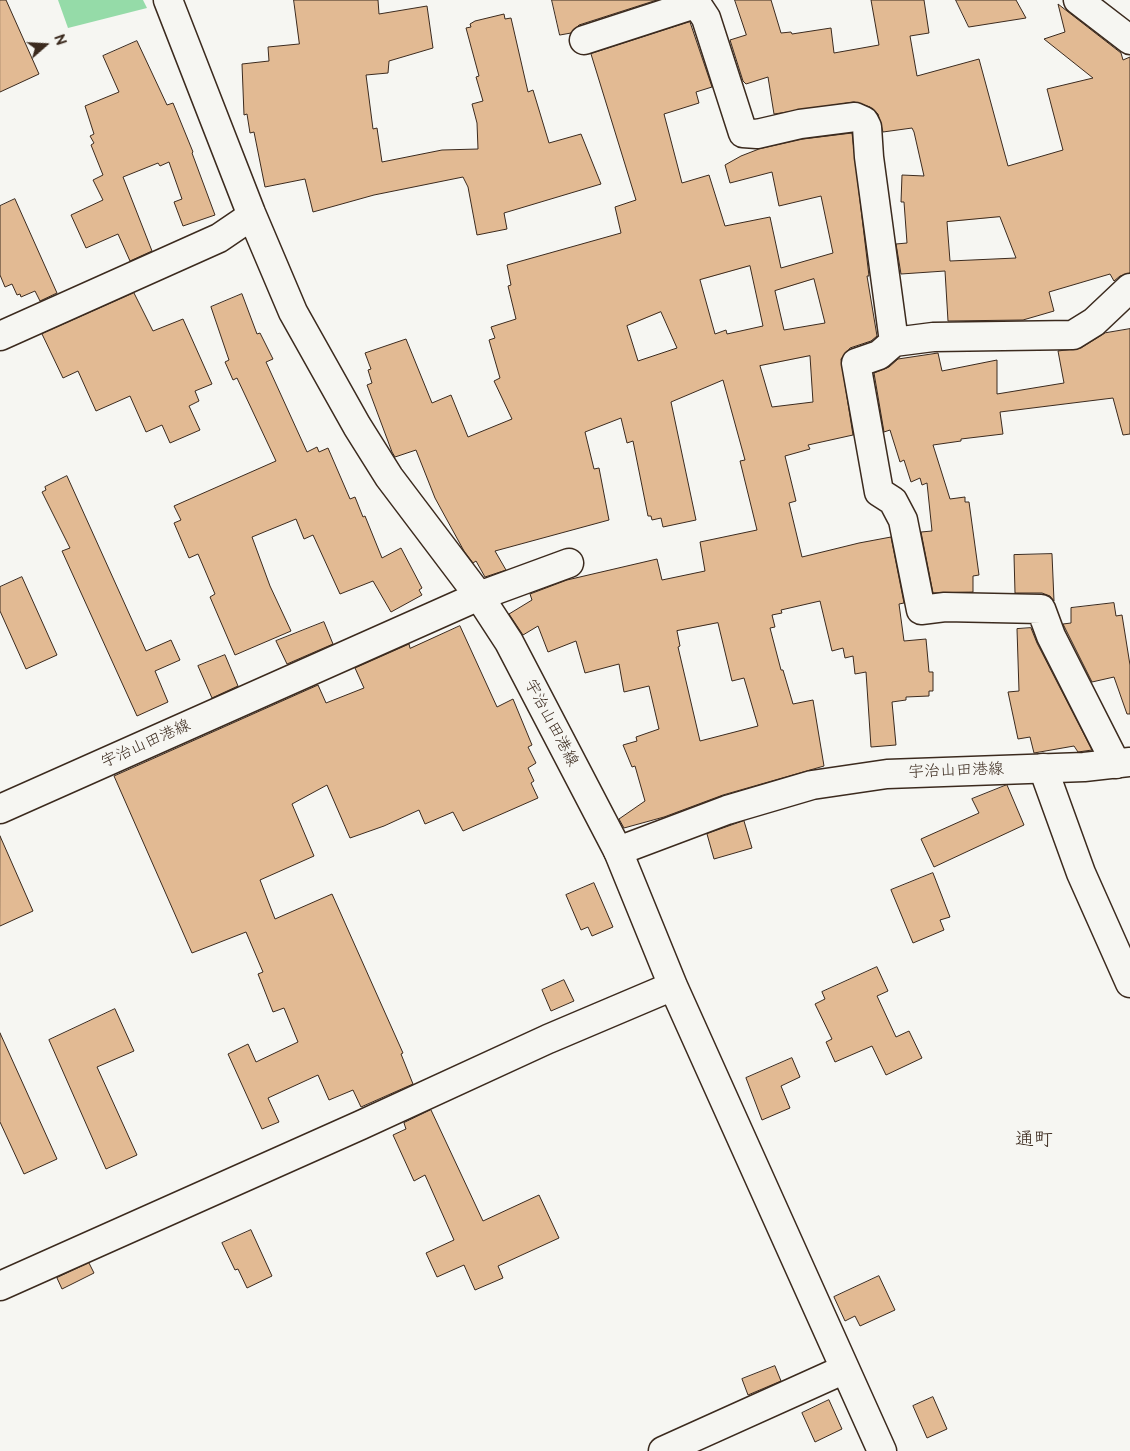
<!DOCTYPE html>
<html>
<head>
<meta charset="utf-8">
<style>
	body { margin:0 }
	#map { position:relative; width:1130px; height:1451px; overflow:hidden; background:#f6f6f2; font-family:"Balsamiq Sans",sans-serif }
	canvas { display:block }
	.north { position:absolute; left:20px; top:20px; width:50px; height:50px; -webkit-text-stroke:4px #f6f6f2; paint-order:stroke; rotate:71deg; font-size:14px; font-weight:700; line-height:20px; text-align:center; color:#3b2a1e }
	.north::after { content:''; display:block; margin:auto; width:18px; height:22px; background:#3b2a1e; clip-path:polygon(50% 0,100% 100%,50% 72%,0 100%) }
</style>
</head>
<body>
<div id="map">
<canvas width="1130" height="1451"></canvas>
<div class="north">N</div>
</div>
<script>
const ctx = document.querySelector('canvas').getContext('2d');
ctx.lineJoin = 'round';
function fill(path, color) {
  ctx.fillStyle = color;
  ctx.fill(path, 'evenodd');
}
function stroke(path, color, width, dash) {
  ctx.strokeStyle = color;
  ctx.lineWidth = width;
  ctx.lineCap = dash ? 'butt' : 'round';
  ctx.setLineDash(dash || []);
  ctx.stroke(path);
}
function drawText(font, color, halo, rows, align = 'center') {
  ctx.font = font + ' "Balsamiq Sans","Klee One",sans-serif';
  ctx.lineWidth = 4.5;
  ctx.setLineDash([]);
  ctx.textBaseline = 'middle';
  ctx.strokeStyle = halo;
  ctx.fillStyle = color;
  for (const [text, x, y, turn = 0] of rows) {
    ctx.save();
    ctx.translate(x, y);
    ctx.rotate((+turn || 0) * Math.PI / 180);
    ctx.textAlign = isNaN(turn) ? turn : align;
    if (halo) ctx.strokeText(text, 0, 0);
    ctx.fillText(text, 0, 0);
    ctx.restore();
  }
}
fill(new Path2D(`
	M58 0H143L147 8 68 28Z`), '#95dba8');
const building = new Path2D(`
	M0 0H6L39 74 0 92Z
	M294 0H378L379 14 427 6 433 48 389 61 388 73 366 75 373 129 377 128 382 162 442 150 478 149 477 123 472 104 483 101 476 77 479 76 466 28 471 27 470 24 475 21 504 14 505 19 511 18 528 92 533 90 549 143 581 134 601 184 504 213 507 229 477 235 468 187 463 177 374 195 313 212 305 179 265 187 254 132 250 133 247 114 244 115 242 64 269 61 268 47 299 44Z
	M552 0H657L579 25 571 33 560 35Z
	M735 0H771L781 33 791 32 792 34 831 28 834 53 879 45 871 0H924L929 33 910 36 917 76 979 59 1008 166 1063 150 1047 89 1093 78 1044 39 1065 32 1058 4 1121 53 1123 60 1130 57V273L1120 276 1114 281 1110 274 1049 292 1054 311 1023 320 948 321 945 271 901 274 896 244 907 243 904 202H901L902 175 924 176 914 132 912 128 883 132 878 114 870 107 854 102 774 114 768 77 746 84 743 81 730 40 746 35ZM1000 217 1016 258 950 261 947 222Z
	M956 0H1016L1026 18 969 27Z
	M690 22 712 87 696 92 699 103 664 114 682 183 709 175 725 226 770 217 781 268 833 253 821 196 779 206 772 172 730 183 725 165 741 156 759 149 803 139 852 133 869 276H867L877 336 871 341 850 348 841 359 853 435 808 445 810 449 785 456 796 501 789 503 802 557 859 543 891 537 904 603 899 604 904 641 926 639 929 672H933V691H929V696L906 697V700L892 702 896 745 871 747 866 672 855 674 853 656 845 658 843 648 832 651 820 601 781 610 782 613 772 615 775 627 770 628 781 670H783L793 704 813 700 824 766 723 795 664 817 624 828 619 819 645 801 635 766 632 767 623 745 637 741 636 737 659 729 649 686 624 692 619 664 585 673 576 641 548 652 538 626 523 635 509 614 532 600 530 594 567 580 657 559 662 580 705 571 700 542 757 530 740 461 745 460 723 380 671 402 696 520 663 527 661 518 652 520 651 516H648L633 441 627 443 621 418 585 432 594 469 599 468 609 520 495 551 506 570 485 577 476 561 473 563 464 551 435 498 416 450 395 457 392 452 367 385 372 383 368 370 371 369 365 353 406 339 432 403 451 395 468 437 512 419 494 381 500 378 489 340 495 338 491 327 516 319 508 286 511 285 507 265 621 233 615 207 636 200 591 54ZM750 266 763 326 727 334 726 330 715 334 700 280ZM814 279 825 323 784 330 775 291ZM661 312 677 348 638 361 627 326ZM810 356 813 402 772 407 760 366ZM718 623 732 681 744 678 758 726 700 741 678 647 680 646 677 631Z
	M137 41 167 105 173 103 193 152 192 153 215 215 183 226 174 202 182 199 169 162 160 166 158 163 123 177 152 251 130 261 118 234 86 248 71 215 103 200 93 180 103 175 91 145 94 143 90 136 94 134 85 106 119 92 103 56Z
	M15 199 57 293 40 301 35 291 21 297 20 294 17 295 12 284 5 287 0 275V206Z
	M134 293 153 331 183 319 212 384 195 391 199 401 189 406 200 430 170 443 162 425 146 432 130 396 96 411 78 371 63 378 42 334Z
	M242 294 257 334 260 333 273 359 266 362 307 452 317 447 319 452 328 448 350 499 355 497 363 517 365 516 382 558 401 548 422 588 419 590 422 595 391 612 373 581 340 594 313 535 304 539 296 519 252 537 270 586 291 631 235 655 210 597 215 594 198 554 189 558 174 523 181 520 174 506 276 461 237 378 233 380 225 362 229 360 211 307Z
	M1130 329V434L1123 435 1113 398 1000 412 1003 434 961 439V441L933 445 950 499 965 497V502H969L979 575 973 576V592L933 593 921 532 932 531 927 483 922 485 920 478 911 482 904 460 900 462 890 430 884 432 874 373 889 367 898 359 938 353 942 371 997 360V394L1064 383 1058 351 1081 348 1105 333Z
	M67 476 146 651 171 640 180 660 155 671 168 702 137 716 62 551 70 548 42 492 46 490 45 487Z
	M1052 554 1054 601 1050 596 1042 593H1015L1014 555Z
	M22 577 57 655 26 669 0 611V587Z
	M1114 603 1116 616 1122 615 1130 665V714H1127L1114 677 1092 682 1063 624 1071 623V608Z
	M324 622 333 644 287 664 276 641Z
	M460 626 497 707 513 699 532 745 528 747 536 763 528 768 534 781 531 783 538 798 463 831 453 812 425 824 419 810 384 826 350 838 327 785 292 804 314 856 260 880 275 919 332 894 403 1053 401 1054 413 1084 361 1107 353 1090 329 1100 318 1075 268 1098 279 1122 262 1129 228 1054 248 1044 256 1062 298 1042 284 1008 273 1012 258 974 263 972 246 932 192 953 114 776 318 685 326 703 364 688 355 668 409 644 410 648Z
	M1031 628 1037 643 1092 750 1078 752 1074 746 1034 753 1030 737 1018 739 1008 692 1019 691 1017 629Z
	M225 655 238 686 212 698 198 666Z
	M1007 785 1024 825 934 867 921 839 979 813 972 799Z
	M744 821 752 848 714 859 707 834Z
	M0 836 33 911 0 926Z
	M933 873 950 917 940 920 944 930 913 943 891 890Z
	M594 883 613 927 592 936 588 927 581 930 566 895Z
	M877 967 888 991 877 996 896 1037 909 1031 922 1058 886 1075 872 1046 835 1062 826 1042 832 1039 815 1004 825 999 822 992Z
	M564 980 574 1001 551 1011 542 990Z
	M115 1009 134 1051 97 1067 137 1155 106 1169 49 1040Z
	M0 1033 57 1159 24 1174 0 1122Z
	M792 1058 800 1077 781 1086 790 1108 762 1120 746 1078Z
	M431 1110 483 1221 539 1195 559 1238 498 1266 503 1278 475 1290 464 1265 437 1277 426 1253 454 1240 425 1175 414 1181 393 1135 406 1129 404 1123Z
	M251 1230 272 1276 247 1288 238 1269 235 1270 222 1243Z
	M89 1263 94 1273 62 1289 57 1278Z
	M879 1276 895 1310 860 1326 855 1316 845 1321 834 1297Z
	M775 1366 781 1381 748 1395 742 1379Z
	M933 1397 947 1429 927 1438 913 1406Z
	M829 1400 842 1429 815 1442 802 1413Z`);
fill(building, '#e2ba93');
stroke(building, '#3b2a1e', 1);
const street = new Path2D(`
	M168 0 251 213 293 312 357 426 389 477 479 596 569 563
	M694 0 706 18 743 133 757 134 800 124 855 117 864 121 867 127 869 157 894 342
	M1078 0 1130 40
	M584 40 695 4
	M0 336 219 238 244 221 251 213
	M1116 764 1051 636 1041 609 945 607 921 610 903 520 893 501 879 492 856 363 879 355 894 342 933 337 1073 335 1094 322 1130 288
	M1043 768 1081 873 1130 983
	M618 851 673 986 882 1451
	M0 1286 361 1125 548 1039 673 986
	M663 1451 845 1369`);
const secondary = new Path2D(`
	M0 809 479 596 509 642 618 851 727 810 812 785 887 774 1084 767 1130 762`);
stroke(street, '#3b2a1e', 31);
stroke(secondary, '#3b2a1e', 31);
stroke(street, '#f6f6f2', 28);
stroke(secondary, '#f6f6f2', 28);
drawText('16px', '#3b2a1e', '#f6f6f2', [
	["宇治山田港線",551,723,62],
	["宇治山田港線",146,744,-24],
	["宇治山田港線",956,771,-2]
]);
drawText('19px', '#3b2a1e', '#f6f6f2', [
	["通町",1034,1140]
]);
</script>
</body>
</html>
